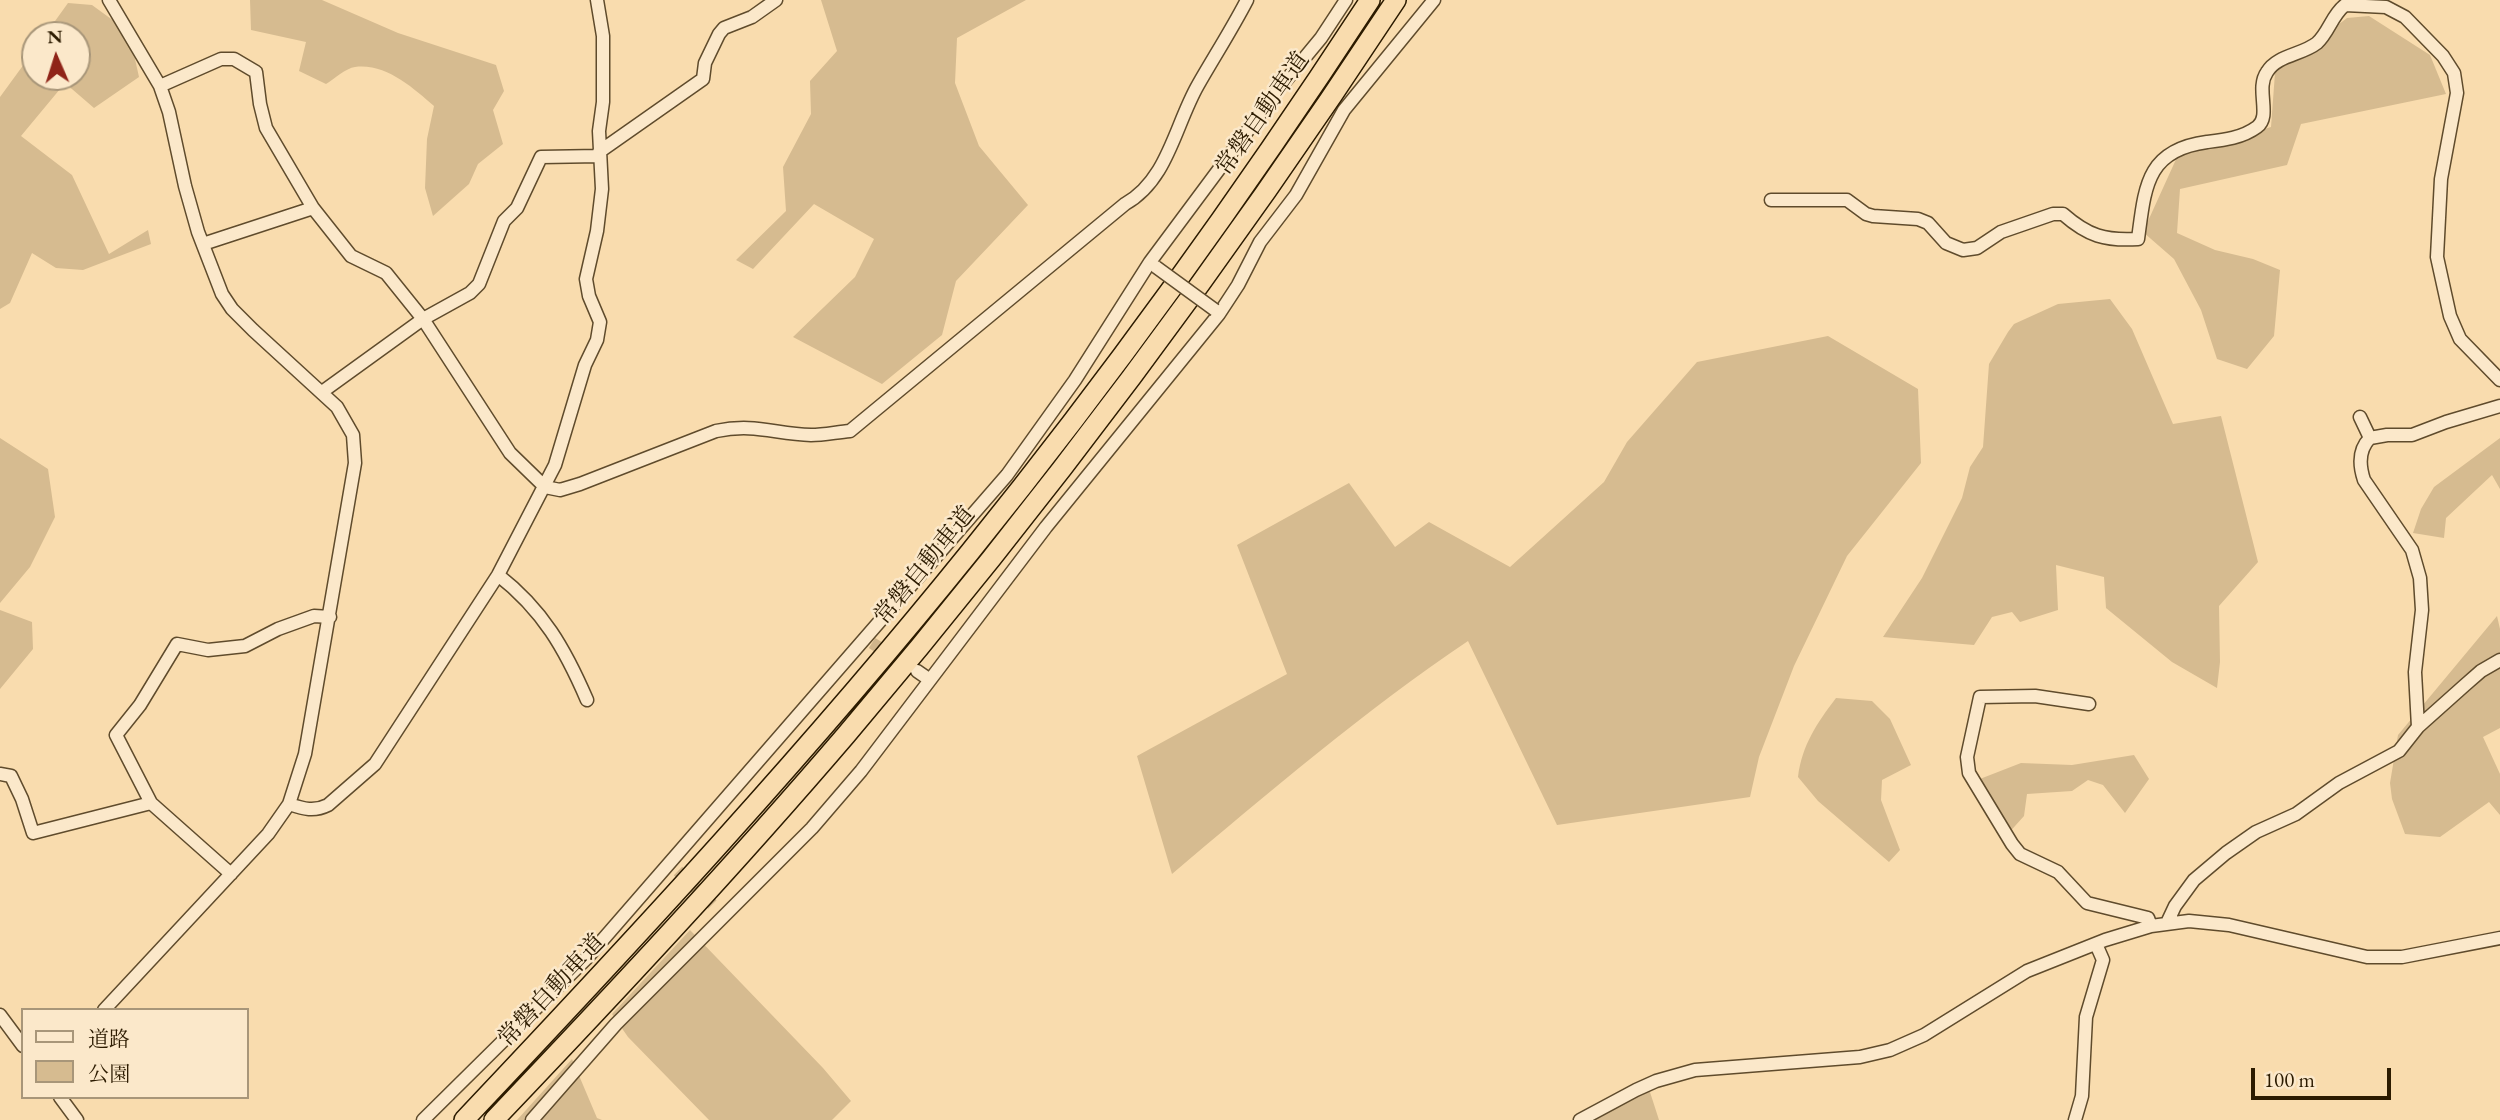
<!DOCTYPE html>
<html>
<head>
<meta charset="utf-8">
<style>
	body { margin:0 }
	#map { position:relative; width:2500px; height:1120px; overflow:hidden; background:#f9dcae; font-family:"EB Garamond","Noto Serif JP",serif }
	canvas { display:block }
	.legend { position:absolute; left:21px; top:1008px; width:228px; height:91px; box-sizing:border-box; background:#fbe8ca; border:2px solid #a89679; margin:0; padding:9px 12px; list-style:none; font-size:21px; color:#2c1b00 }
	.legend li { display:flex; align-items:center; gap:14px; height:35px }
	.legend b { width:35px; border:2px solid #a89679 }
	.north { position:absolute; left:21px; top:21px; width:70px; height:70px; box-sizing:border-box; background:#fbe8ca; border:2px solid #a89679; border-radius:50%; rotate:357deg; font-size:19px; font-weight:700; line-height:28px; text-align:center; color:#2c1b00 }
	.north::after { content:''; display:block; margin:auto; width:24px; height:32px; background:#8f2418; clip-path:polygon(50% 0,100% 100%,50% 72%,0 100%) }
	.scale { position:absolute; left:2251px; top:1068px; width:140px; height:32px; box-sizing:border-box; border:4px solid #2c1b00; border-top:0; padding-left:9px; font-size:21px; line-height:24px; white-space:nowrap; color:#2c1b00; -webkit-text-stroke:5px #fbe8ca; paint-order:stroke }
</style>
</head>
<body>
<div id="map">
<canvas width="2500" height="1120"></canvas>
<ul class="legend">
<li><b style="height:9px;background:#fbe8ca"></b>道路</li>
<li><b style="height:19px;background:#d6bb90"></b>公園</li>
</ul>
<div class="north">N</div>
<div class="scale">100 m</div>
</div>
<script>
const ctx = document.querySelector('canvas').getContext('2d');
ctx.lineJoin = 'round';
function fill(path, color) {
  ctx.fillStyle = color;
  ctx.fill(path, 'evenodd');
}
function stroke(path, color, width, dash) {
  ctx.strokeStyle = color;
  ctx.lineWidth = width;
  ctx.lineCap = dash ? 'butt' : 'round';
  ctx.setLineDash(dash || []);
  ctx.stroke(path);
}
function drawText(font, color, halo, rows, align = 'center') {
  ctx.font = font + ' "EB Garamond","Noto Serif JP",serif';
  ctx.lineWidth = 5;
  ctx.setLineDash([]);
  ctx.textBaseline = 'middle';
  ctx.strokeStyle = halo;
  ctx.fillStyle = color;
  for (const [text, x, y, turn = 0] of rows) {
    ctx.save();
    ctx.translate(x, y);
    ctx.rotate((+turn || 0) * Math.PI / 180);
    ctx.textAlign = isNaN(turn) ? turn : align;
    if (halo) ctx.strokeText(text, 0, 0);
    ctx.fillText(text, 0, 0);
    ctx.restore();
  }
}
fill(new Path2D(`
	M250 0H322L398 33 496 65 504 91 493 110 503 144 478 164 469 184 433 216 425 188 427 139 434 106C413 88 386 63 355 67 346 68 334 79 326 84L299 71 306 42 251 30Z
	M821 0H1026L957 38 955 83 979 146 1028 205 956 281 942 335 882 384 793 337 855 277 874 239 814 204 753 269 736 260 786 211 783 167 811 114 810 81 837 51Z
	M68 3 92 5 129 32 139 77 94 108 65 83 21 136 72 175 109 254 148 230 151 244 83 270 56 268 32 253 10 303 0 309V97L35 49V77H77V35H45Z
	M2369 16 2430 55 2446 94 2301 124 2287 165 2180 189 2177 233 2215 250 2253 259 2280 270 2274 336 2247 369 2217 359 2201 310 2174 259 2143 232 2178 155 2271 127 2275 73 2347 18Z
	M2110 299 2132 329 2173 424 2221 416 2258 562 2219 606 2220 662 2217 688 2172 662 2106 608 2104 577 2056 565 2058 610 2020 622 2012 612 1992 617 1974 645 1883 637 1922 578 1962 498 1970 467 1983 447 1989 364 2008 332 2014 324 2058 304Z
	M1828 336 1918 389 1921 463 1847 556 1794 666 1759 757 1750 797 1557 825 1468 641C1364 711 1268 793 1172 874L1137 756 1287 674 1237 545 1349 483 1395 547 1429 522 1510 567 1604 482 1627 442 1697 362Z
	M0 438 48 469 55 517 30 567 0 603Z
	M2500 438V489L2492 475 2446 518 2444 538 2413 533 2421 509 2434 487Z
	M0 610 32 622 33 649 0 689Z
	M2497 616 2500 629V728L2483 737 2500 774V815L2489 802 2440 837 2405 834 2392 799 2390 783 2398 735Z
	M1836 698 1872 701 1890 719 1911 765 1882 780 1881 800 1900 850 1889 862 1818 801 1798 777C1802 745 1817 723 1836 698Z
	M2134 755 2149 779 2125 813 2103 785 2088 780 2072 791 2027 794 2024 816 2006 836 1967 784 2021 763 2072 765Z
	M690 930 823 1068 851 1101 832 1120H709L628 1037 612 1014Z
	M572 1059 597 1118 602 1120H517Z
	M1649 1089 1659 1120H1588Z`), '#d6bb90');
stroke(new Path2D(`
	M872 643 910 667
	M678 871 715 907`), '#d0b58b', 12, [12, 6]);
const minor = new Path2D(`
	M160 86 221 59H234L256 72 260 104 266 128 313 208
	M599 152 703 79 705 63 719 34 724 28 752 17 776 0
	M1771 200H1847L1866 214 1873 216 1918 219 1928 223 1946 243 1963 250 1977 248 2001 232 2053 214H2063C2088 236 2105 241 2138 239 2145 187 2146 150 2207 142 2224 140 2242 138 2257 127 2272 116 2255 89 2267 72 2277 55 2302 55 2317 43 2329 32 2332 15 2345 5L2386 7 2405 17 2443 56 2454 73 2457 93 2441 179 2437 257 2450 316 2460 339 2500 380
	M203 244 313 208 351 256 386 273 423 319 510 453 545 487 560 490 580 484 716 431C755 423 775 434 811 435 824 435 837 432 850 431L1125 204C1168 180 1175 125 1198 85 1214 57 1232 29 1247 0
	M322 392 423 319 470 293 479 284 504 221 517 208 541 157 599 156
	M2360 417 2370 438
	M498 575C543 610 565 649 587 700
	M917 671 930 680
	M2089 704 2035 696 1980 697 1967 757 1969 773 2012 844 2020 854 2058 872 2087 903 2148 918 2151 926
	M2418 727 2415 672 2422 610 2420 578 2412 550 2364 480C2359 465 2358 450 2370 438L2387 435H2412L2446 422 2500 406
	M0 774 11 776 22 799 33 833 151 803 231 874
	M151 803 116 735 140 705 177 644 208 650 245 646 278 629 314 616 330 617
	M289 804C304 809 314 812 328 805L375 764 498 575 555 465 585 365 597 340 600 322 589 296 586 279 597 231 602 189 599 131 603 102V36L597 0
	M2167 923 2175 906 2194 880 2226 853 2256 832 2296 814 2339 783 2399 751 2418 727 2465 685 2481 671 2500 660
	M104 1010 268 834 289 804 305 754 355 463 353 435 337 407 253 330 232 309 222 294 198 232 185 186 169 112 160 86 109 0
	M0 1015 23 1046
	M60 1097 77 1120
	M423 1120 586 959 1007 475 1075 380 1150 262 1278 90 1321 38 1346 0
	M532 1120 616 1024 812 828 861 771 1046 527 1219 314 1238 285 1260 242 1296 195 1344 110 1434 0
	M1580 1120 1636 1090 1656 1081 1695 1070 1860 1057 1890 1050 1924 1035 2027 971 2105 940 2151 926 2189 921 2229 925 2367 957H2402L2500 938
	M2075 1120 2082 1096 2086 1017 2103 960 2096 944`);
const highway = new Path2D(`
	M464 1120C638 936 811 749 970 552 1113 375 1246 190 1370 0
	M494 1120C614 994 733 867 846 735 1044 502 1228 256 1396 0`);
stroke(minor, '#5f4b2c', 15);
stroke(highway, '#2c1b00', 22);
stroke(minor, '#fbe8ca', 12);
stroke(highway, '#f9dcae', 19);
const minorBridge = new Path2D(`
	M1156 267 1215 310`);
stroke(minorBridge, '#5f4b2c', 15, []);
stroke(minorBridge, '#fbe8ca', 12);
drawText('24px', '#2c1b00', '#fbe8ca', [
	["常磐自動車道",1263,114,-55],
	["常磐自動車道",925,566,-51],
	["常磐自動車道",552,991,-47]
]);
</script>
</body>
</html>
